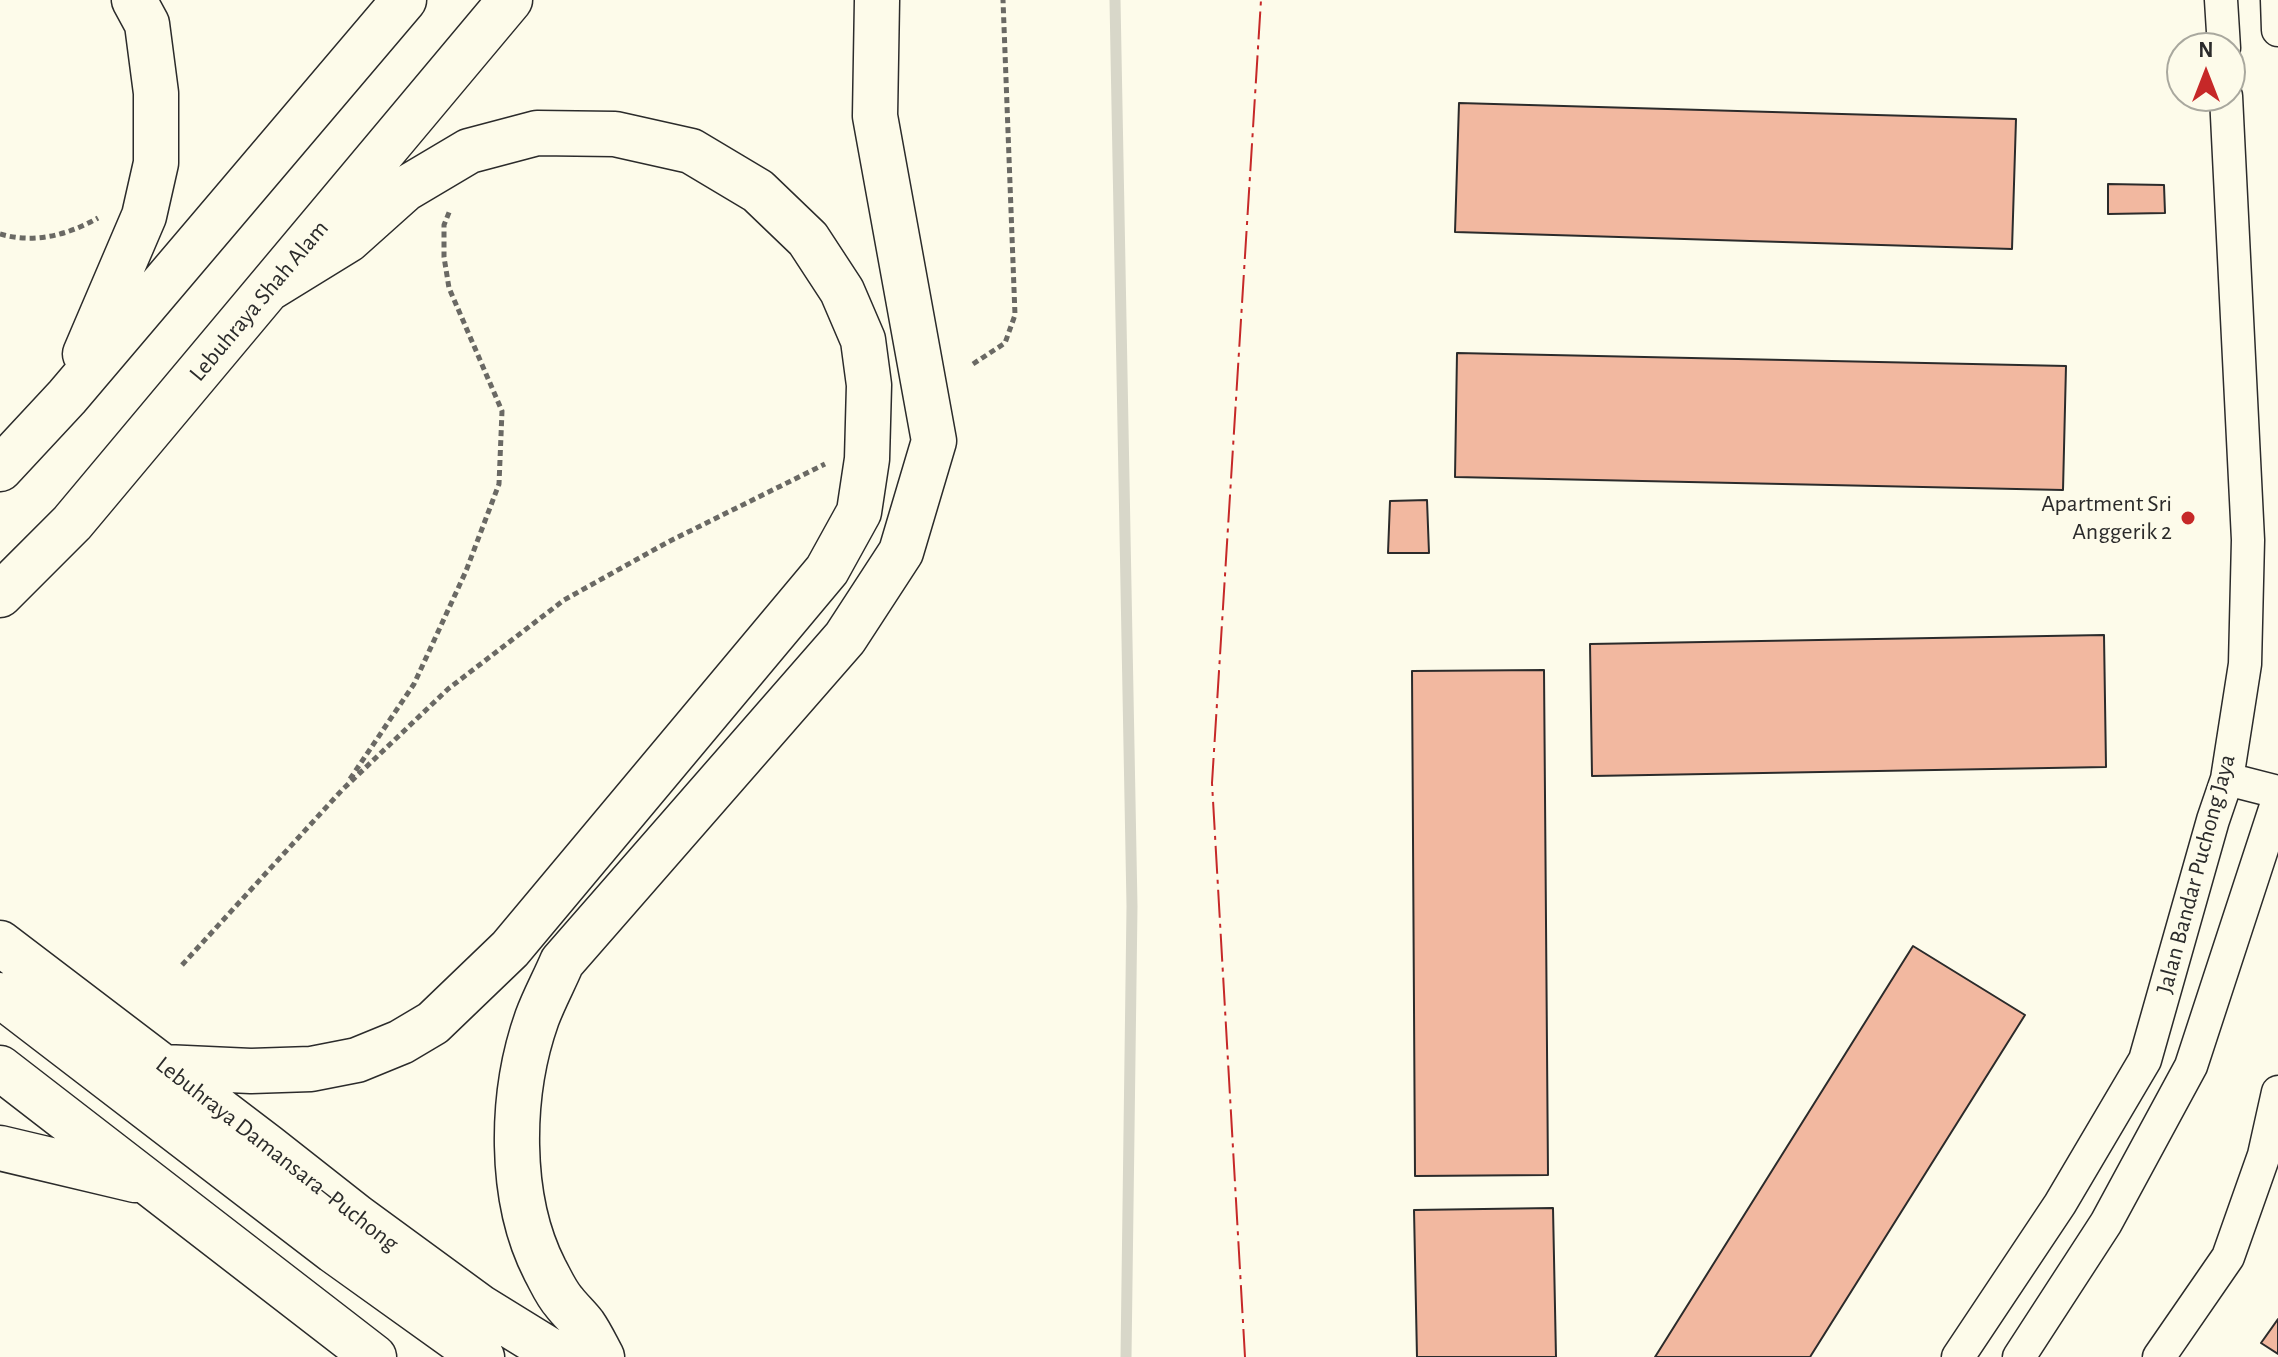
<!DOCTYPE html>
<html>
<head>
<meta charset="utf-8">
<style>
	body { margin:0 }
	#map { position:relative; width:2278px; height:1357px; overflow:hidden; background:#fdfbea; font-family:"Alegreya Sans",sans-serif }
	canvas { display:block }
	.north { position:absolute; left:2166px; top:32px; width:80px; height:80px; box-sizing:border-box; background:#fdfbea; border:2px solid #a9a89e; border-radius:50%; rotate:0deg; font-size:22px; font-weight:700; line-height:32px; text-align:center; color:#2b2b2b }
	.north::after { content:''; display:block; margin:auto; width:28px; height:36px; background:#c62828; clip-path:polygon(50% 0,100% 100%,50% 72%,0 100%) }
</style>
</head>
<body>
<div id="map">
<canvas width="2278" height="1357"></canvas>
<div class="north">N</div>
</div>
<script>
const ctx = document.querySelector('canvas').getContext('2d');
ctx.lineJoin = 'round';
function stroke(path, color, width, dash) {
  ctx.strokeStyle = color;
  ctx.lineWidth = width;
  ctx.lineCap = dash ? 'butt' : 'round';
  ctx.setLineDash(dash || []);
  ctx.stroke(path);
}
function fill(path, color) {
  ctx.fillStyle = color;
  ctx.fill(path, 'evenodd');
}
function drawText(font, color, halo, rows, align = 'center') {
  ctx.font = font + ' "Alegreya Sans",sans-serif';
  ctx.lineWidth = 6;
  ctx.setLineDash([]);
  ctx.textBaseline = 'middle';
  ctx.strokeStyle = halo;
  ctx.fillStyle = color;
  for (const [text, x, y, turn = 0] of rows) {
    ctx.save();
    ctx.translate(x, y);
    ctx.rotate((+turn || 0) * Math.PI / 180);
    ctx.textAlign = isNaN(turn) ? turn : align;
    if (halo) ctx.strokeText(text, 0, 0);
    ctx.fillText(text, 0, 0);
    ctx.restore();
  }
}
stroke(new Path2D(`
	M1115 0 1132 906 1126 1357`), '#d8d7c9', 11);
const building = new Path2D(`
	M1459 103 2016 119 2012 249 1455 232Z
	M2108 184 2164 185 2165 213 2108 214Z
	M1457 353 2066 366 2063 490 1455 477Z
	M1427 500 1429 553H1388L1390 501Z
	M2104 635 2106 767 1592 776 1590 644Z
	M1544 670 1548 1175 1415 1176 1412 671Z
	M1913 946 2025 1015 1810 1357H1655Z
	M1553 1208 1556 1357H1417L1414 1210Z
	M2278 1319V1354L2261 1343Z`);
fill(building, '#f2b8a0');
stroke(building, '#2b2b2b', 2);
const minor = new Path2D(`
	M2221 0 2224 48
	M2277 0 2278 30
	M2227 779 2278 792
	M1958 1357 2060 1204 2145 1060 2213 820 2227 779 2245 664 2248 540 2226 96
	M2019 1357 2106 1223 2191 1066 2278 800
	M2159 1357 2228 1257 2264 1155 2278 1092`);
const motorway = new Path2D(`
	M85 354 144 216 156 163V93L147 24 134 0
	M0 469 67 397 404 0
	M0 595 72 523 510 0
	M0 943 268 1147 357 1217 480 1307 561 1357
	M0 995 334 1251 482 1357
	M164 1067 251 1071 311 1069 357 1060 401 1042 433 1023 510 949 827 570 859 512 867 459 869 385 863 340 842 291 808 239 758 191 691 151 615 134 537 133 469 151 405 189 348 240 270 288
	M0 1068 374 1357
	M0 1148 135 1180
	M602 1357C596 1346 591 1335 584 1325 578 1317 570 1310 564 1302 556 1293 551 1281 545 1270 508 1198 510 1094 537 1018 544 999 554 981 562 962L845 638 901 552 934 441 875 116 877 0`);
stroke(minor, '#2b2b2b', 35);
stroke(motorway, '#2b2b2b', 47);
stroke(new Path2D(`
	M0 234C34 244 68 235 98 218
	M973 364 1005 343 1015 315 1003 0
	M350 779 414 684 466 571 499 484 502 411 449 288 444 257V225L450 210
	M182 965 342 790 448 689 564 600 668 542 825 464`), '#6a6964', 5, [6, 4]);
stroke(minor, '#fdfbea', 32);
stroke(motorway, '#fdfbea', 44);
stroke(new Path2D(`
	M1245 1357 1212 783 1261 0`), '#c62828', 2, [28, 6, 4, 6]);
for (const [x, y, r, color] of [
	[2188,518,8,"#c62828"]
]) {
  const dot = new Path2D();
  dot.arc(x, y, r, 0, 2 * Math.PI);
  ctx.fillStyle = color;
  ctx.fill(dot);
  stroke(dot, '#fdfbea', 3);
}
drawText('24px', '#2b2b2b', '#fdfbea', [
	["Lebuhraya Shah Alam",259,301,-50],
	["Jalan Bandar Puchong Jaya",2196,874,-75],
	["Lebuhraya Damansara–Puchong",277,1154,38]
]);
drawText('24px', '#2b2b2b', '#fdfbea', [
	["Apartment Sri",2172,504],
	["Anggerik 2",2172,532]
], 'right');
</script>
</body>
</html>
